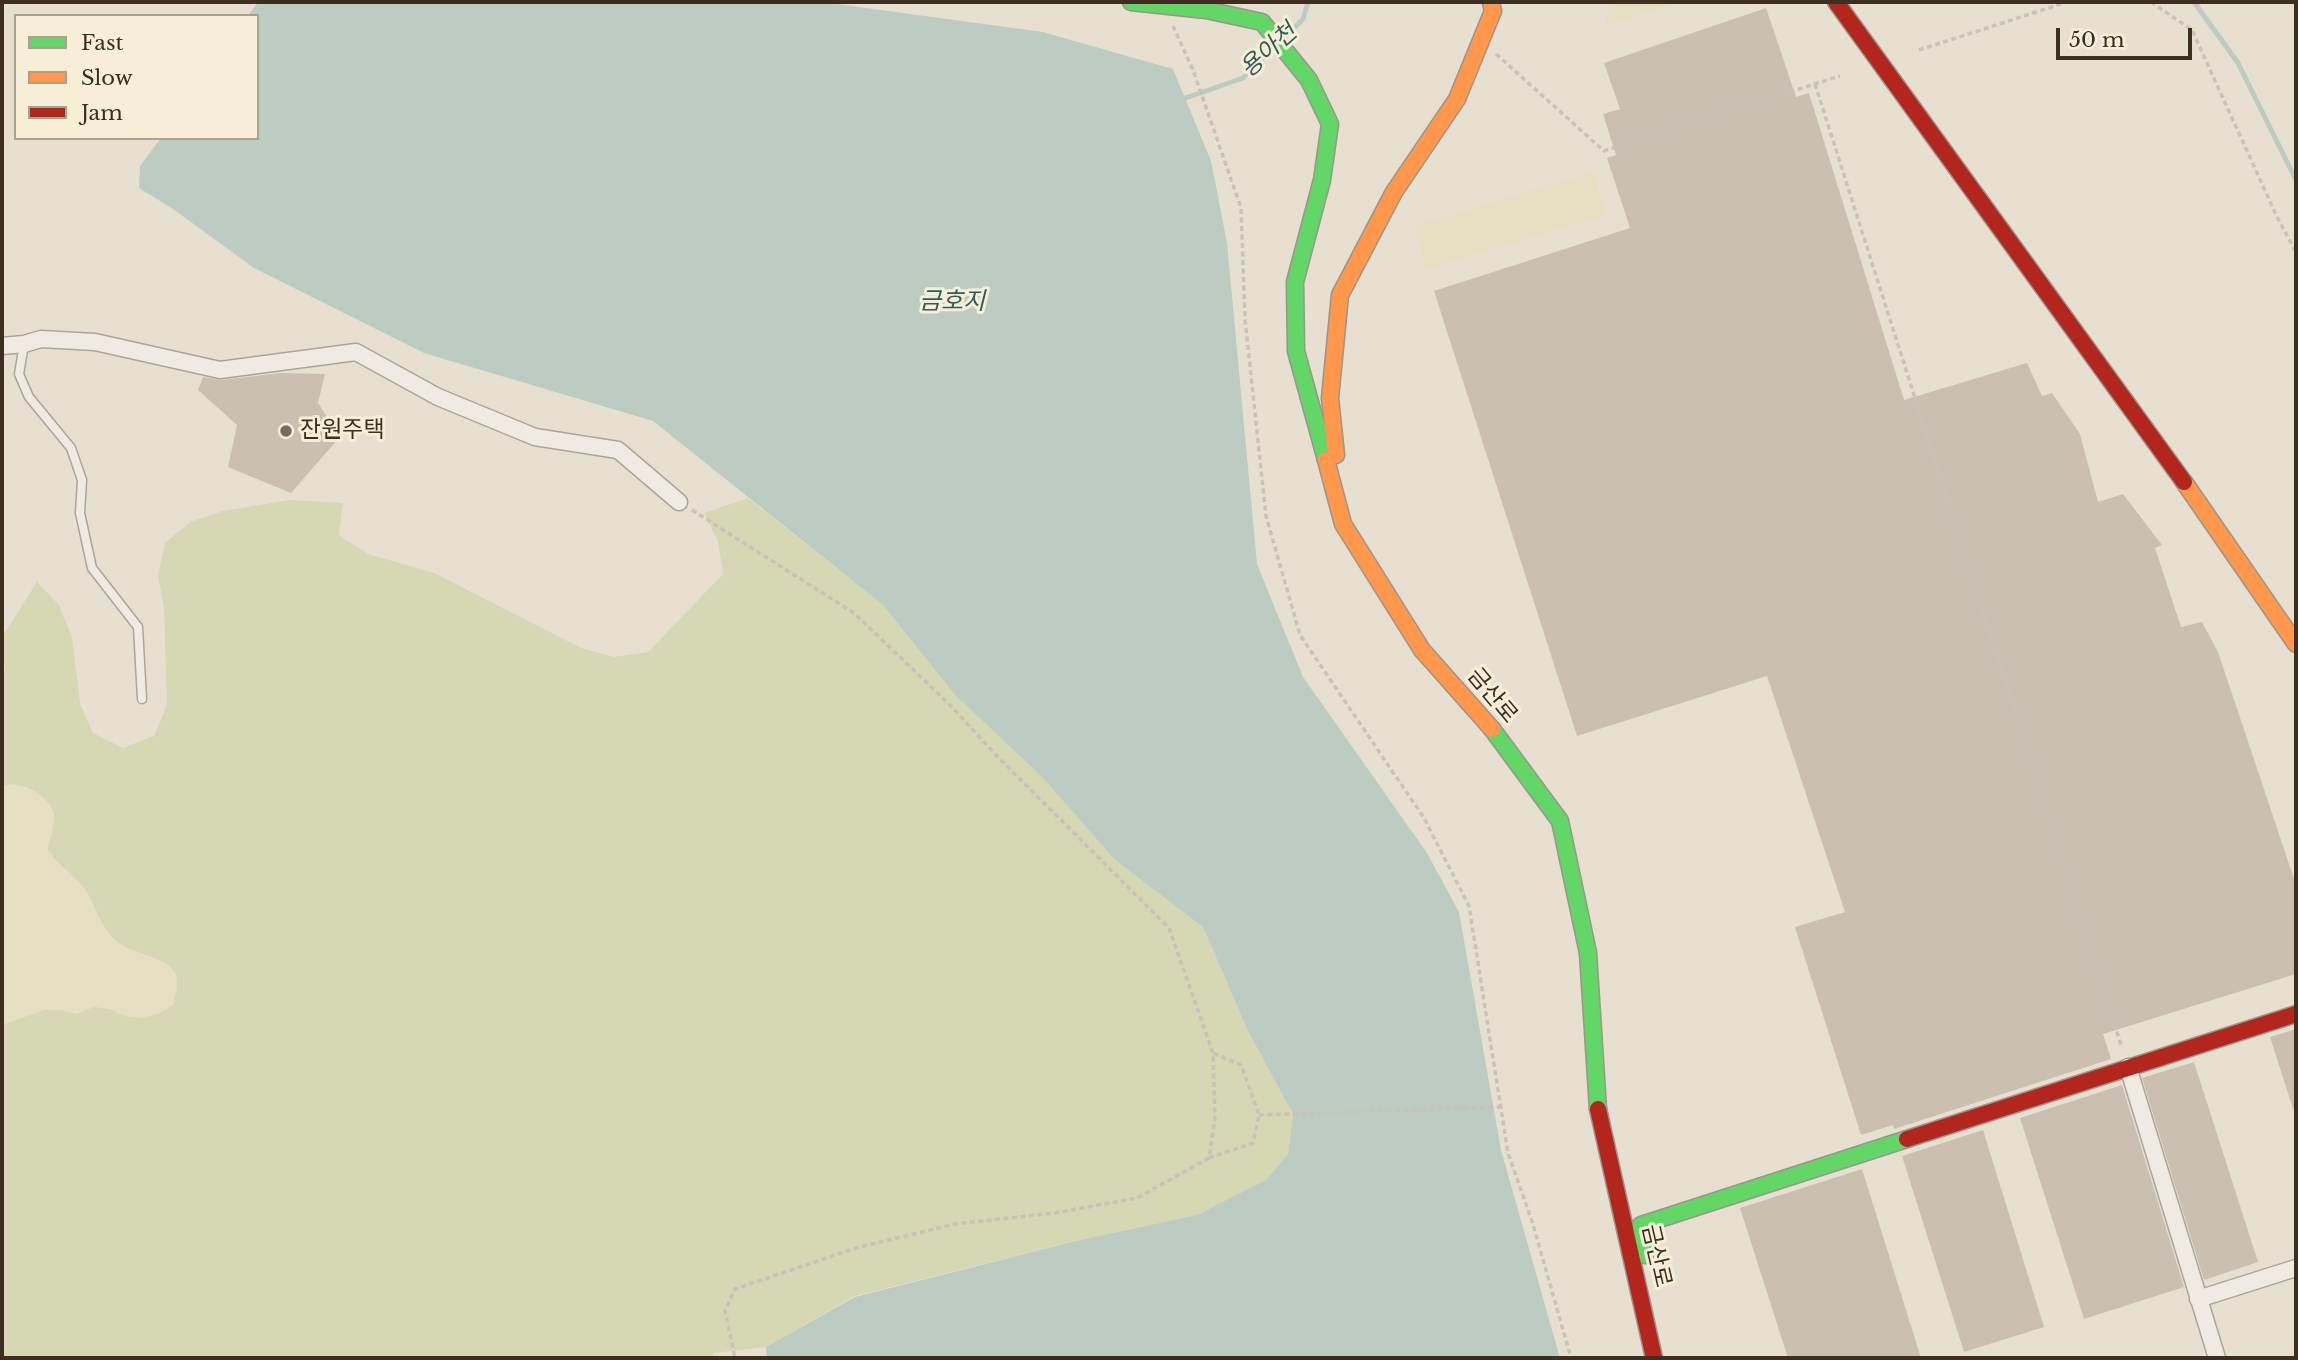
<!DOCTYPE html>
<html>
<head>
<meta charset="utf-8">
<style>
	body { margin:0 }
	#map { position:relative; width:2298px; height:1360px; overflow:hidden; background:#e7e0d1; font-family:"Libre Baskerville",serif }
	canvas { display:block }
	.frame { position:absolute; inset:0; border:4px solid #3d2e20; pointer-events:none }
	.legend { position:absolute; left:14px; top:14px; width:245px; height:126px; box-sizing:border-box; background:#f7eed8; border:2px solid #ada18e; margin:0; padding:9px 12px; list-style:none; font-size:21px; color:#3d2e20 }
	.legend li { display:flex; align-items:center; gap:14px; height:35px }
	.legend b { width:35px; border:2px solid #ada18e }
	.scale { position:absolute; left:2056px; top:28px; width:136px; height:32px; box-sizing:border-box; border:4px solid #3d2e20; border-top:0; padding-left:9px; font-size:21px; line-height:24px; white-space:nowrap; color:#3d2e20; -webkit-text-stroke:5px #f7eed8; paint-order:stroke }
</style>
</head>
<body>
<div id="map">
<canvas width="2298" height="1360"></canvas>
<div class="frame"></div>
<ul class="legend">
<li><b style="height:9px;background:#63d668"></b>Fast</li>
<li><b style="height:9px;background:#ff974d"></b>Slow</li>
<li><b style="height:9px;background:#b3261e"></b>Jam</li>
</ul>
<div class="scale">50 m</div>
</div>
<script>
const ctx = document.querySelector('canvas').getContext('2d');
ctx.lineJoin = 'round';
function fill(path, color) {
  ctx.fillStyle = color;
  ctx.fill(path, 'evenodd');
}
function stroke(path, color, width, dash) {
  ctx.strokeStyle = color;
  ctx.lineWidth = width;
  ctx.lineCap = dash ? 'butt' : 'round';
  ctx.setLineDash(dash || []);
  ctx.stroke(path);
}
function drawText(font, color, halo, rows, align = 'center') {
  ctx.font = font + ' "Libre Baskerville","Noto Sans KR",serif';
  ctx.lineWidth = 6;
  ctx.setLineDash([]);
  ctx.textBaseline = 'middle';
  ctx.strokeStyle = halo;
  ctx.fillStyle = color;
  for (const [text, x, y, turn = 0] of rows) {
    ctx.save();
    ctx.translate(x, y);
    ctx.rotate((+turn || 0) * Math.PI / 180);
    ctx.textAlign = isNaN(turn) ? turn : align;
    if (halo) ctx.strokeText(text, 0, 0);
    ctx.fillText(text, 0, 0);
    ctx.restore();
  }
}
fill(new Path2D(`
	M1611 2H1682L1604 27Z
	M1593 172 1606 215 1427 269 1414 226Z
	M6 783 36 792 50 802 55 818 48 850 57 864 82 886 91 899 104 928 116 941 146 957 162 962 175 971 178 988 173 1005 158 1014 142 1018 125 1016 110 1009 94 1008 77 1014 60 1010H44L2 1025V786Z`), '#e6dfc2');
fill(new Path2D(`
	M748 498 883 605 955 695 1042 777 1115 860 1203 927 1248 1031 1293 1114 1288 1154 1266 1180 1197 1215 1080 1240 855 1296 766 1347 713 1353 714 1358H2V1025L44 1010H60L77 1014 94 1007 110 1009 125 1016 142 1018 158 1014 173 1005C176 994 181 979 172 969 158 955 132 954 115 940 100 926 96 906 85 889 73 874 59 867 48 850 49 840 55 826 54 817 53 796 20 779 2 786V671L5 670 2 637 37 582 59 605 72 637 80 704 93 733 123 748 154 736 167 705 164 608 158 575 165 543 190 522 223 511 290 500 343 503 339 535 368 554 434 573 581 648 614 657 648 652 723 574 718 541 704 513Z`), '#d6d7b3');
fill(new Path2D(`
	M258 2H822L1043 32 1173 69 1211 161 1227 243 1257 564 1303 677 1427 853 1459 912 1501 1150 1560 1358H767L766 1347 855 1297 1080 1240 1197 1215 1266 1180 1288 1154 1293 1114 1248 1031 1203 927 1115 860 1042 777 955 695 883 605 653 421 424 353 254 268 173 209 139 188 140 166 161 138H257V16H248Z`), '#bcccc2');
stroke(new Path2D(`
	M2194 2 2238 63 2296 180
	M1283 39 1303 19 1308 2
	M1180 100 1243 78 1276 46`), '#bcccc2', 5);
fill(new Path2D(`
	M1766 8 1796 97 1809 93 1904 400 2027 363 2042 396 2052 393 2080 434 2098 502 2123 494 2162 545 2155 548 2181 627 2202 622 2218 652 2296 885V974L2103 1034 2111 1059 1894 1129 1893 1125 1861 1135 1795 927 1845 912 1767 676 1577 736 1434 291 1630 228 1607 158 1616 155 1603 114 1620 109 1604 63Z
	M281 373 325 374 318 403 340 437 291 493 228 467 237 425 198 390 203 377 221 380Z
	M2296 1029V1108L2293 1109 2270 1037Z
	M2194 1062 2258 1262 2204 1280 2142 1078Z
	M2122 1085 2184 1287 2084 1319 2020 1118Z
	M1983 1130 2044 1327 1964 1352 1902 1156Z
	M1862 1169 1921 1358H1788L1740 1208Z`), '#cbbfb2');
const lane = new Path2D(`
	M24 344 19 374 29 397 71 448 82 480 80 513 92 568 138 627 142 699`);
const street = new Path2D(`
	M2 346 24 344 41 339 95 342 220 370 356 352 438 397 535 437 618 450 679 502
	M2128 1067 2217 1358
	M2198 1299 2296 1268`);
const fast = new Path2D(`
	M1131 2 1206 10 1262 22 1309 80 1330 124 1322 180 1295 282 1296 351 1326 460
	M1492 729 1560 821 1588 953 1598 1109
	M1645 1255 1641 1225 1907 1139`);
const slow = new Path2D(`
	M1336 455 1330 398 1340 295 1394 192 1457 99 1493 11 1491 2
	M1326 460 1343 524 1422 650 1492 729
	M2184 482 2296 644`);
const jam = new Path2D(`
	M1836 2 2184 482
	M1598 1109 1654 1358
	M1907 1139 2296 1014`);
stroke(lane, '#ada599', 11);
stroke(street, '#ada599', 19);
stroke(fast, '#9c958a', 19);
stroke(slow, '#9c958a', 19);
stroke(jam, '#9c958a', 19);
stroke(new Path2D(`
	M2151 2 2192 30 2277 217 2296 252
	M1173 26 1193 70 1241 208 1245 319 1266 516 1300 635 1424 818 1469 906 1508 1153 1532 1221 1571 1358
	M1919 50 2067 2
	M1496 54 1604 151 1840 76
	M1815 84 2122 1048
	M692 510 854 613 950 705 997 756 1169 928 1213 1053 1215 1118 1209 1158 1137 1198 1055 1213 955 1224 856 1248 735 1289 725 1311 735 1358
	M1259 1115 1501 1107
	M1209 1158 1253 1143 1259 1115 1241 1065 1213 1053`), '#c8c2b9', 3.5, [5, 3.5]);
stroke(lane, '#efebe3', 8);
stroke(street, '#efebe3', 16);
stroke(fast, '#63d668', 16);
stroke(slow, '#ff974d', 16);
stroke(jam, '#b3261e', 16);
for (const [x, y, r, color] of [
	[286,431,7,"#786c5e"]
]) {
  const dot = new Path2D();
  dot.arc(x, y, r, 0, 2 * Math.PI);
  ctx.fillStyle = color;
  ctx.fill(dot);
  stroke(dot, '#f7eed8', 2.5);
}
drawText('23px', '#3d2e20', '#f7eed8', [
	["잔원주택",300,431]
], 'left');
drawText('23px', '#3d2e20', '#f7eed8', [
	["금산로",1492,696,50],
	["금산로",1656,1256,77]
]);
drawText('italic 24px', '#2f5d5a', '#f7eed8', [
	["용아천",1269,51,-42],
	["금호지",952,302]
]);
</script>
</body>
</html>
